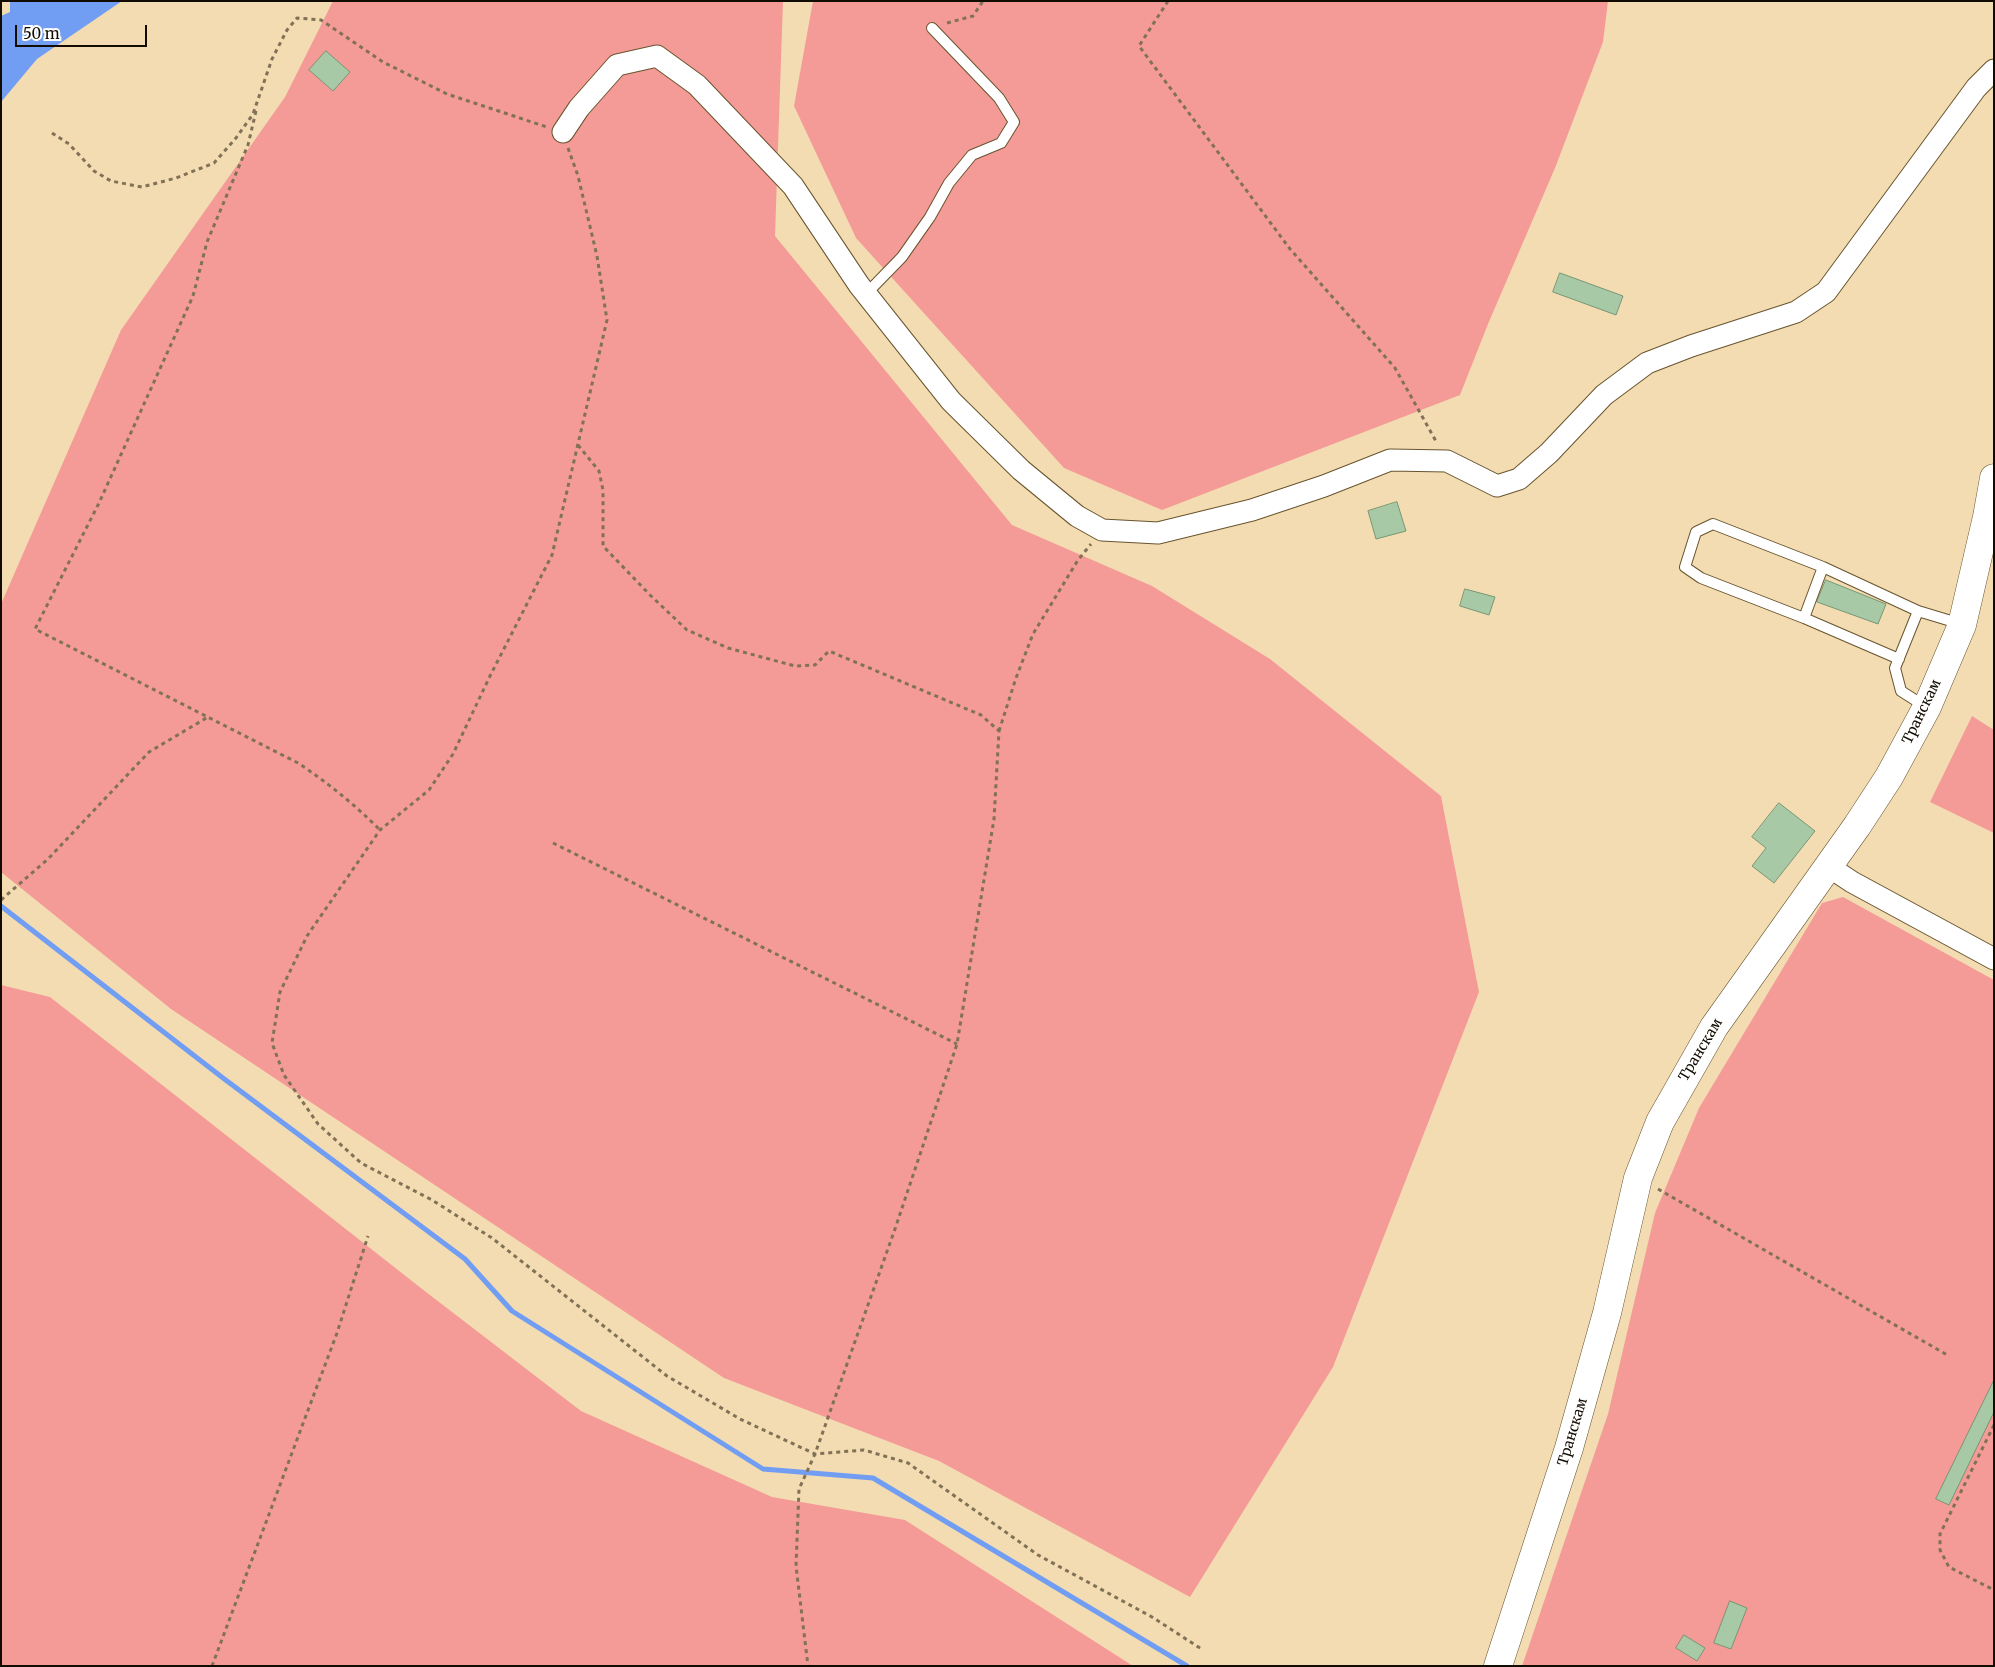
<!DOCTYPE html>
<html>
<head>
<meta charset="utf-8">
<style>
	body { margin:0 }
	#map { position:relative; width:1995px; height:1667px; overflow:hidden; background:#f3dcb2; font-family:Merriweather,serif }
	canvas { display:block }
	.frame { position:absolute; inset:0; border:2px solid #120b00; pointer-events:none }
	.scale { position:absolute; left:15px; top:25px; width:132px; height:22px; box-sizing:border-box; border:2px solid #120b00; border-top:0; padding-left:6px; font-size:15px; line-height:18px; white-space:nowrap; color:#120b00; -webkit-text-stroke:4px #fff; paint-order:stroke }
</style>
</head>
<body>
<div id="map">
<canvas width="1995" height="1667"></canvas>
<div class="frame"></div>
<div class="scale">50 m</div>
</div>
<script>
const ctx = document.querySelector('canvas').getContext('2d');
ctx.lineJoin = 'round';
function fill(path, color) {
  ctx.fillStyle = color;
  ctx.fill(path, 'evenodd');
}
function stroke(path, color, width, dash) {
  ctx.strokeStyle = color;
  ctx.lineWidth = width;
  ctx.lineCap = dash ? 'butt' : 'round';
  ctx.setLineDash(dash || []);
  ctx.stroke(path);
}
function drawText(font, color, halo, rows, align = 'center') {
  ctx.font = font + ' Merriweather,serif';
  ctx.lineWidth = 5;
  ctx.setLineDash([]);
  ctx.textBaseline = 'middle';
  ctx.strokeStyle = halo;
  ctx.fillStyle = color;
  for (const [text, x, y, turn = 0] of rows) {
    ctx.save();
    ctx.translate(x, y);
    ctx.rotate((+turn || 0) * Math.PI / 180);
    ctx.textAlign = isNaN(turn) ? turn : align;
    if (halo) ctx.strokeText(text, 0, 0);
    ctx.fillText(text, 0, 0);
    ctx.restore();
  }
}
fill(new Path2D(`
	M333 1H783L775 236 1012 525 1152 586 1270 659 1441 796 1479 992 1333 1367 1190 1597 939 1461 724 1378 171 1009 1 872V604L121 330 285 97Z
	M813 1H1608L1603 42 1555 168 1488 324 1460 395 1162 510 1064 468 856 238 794 106Z
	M1972 716 1994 730V833L1930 802Z
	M1843 897 1994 980V1666H1522L1608 1414 1655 1213 1699 1108 1822 903Z
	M1 985 50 997 426 1292 581 1411 772 1497 905 1520 1133 1666H1Z`), '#f59b97');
fill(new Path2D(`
	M10 1H122L37 59 1 102V16L10 12Z`), '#719df2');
stroke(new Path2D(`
	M1 906 223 1078 465 1259 512 1311 763 1469 873 1478 1187 1666`), '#719df2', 5);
const building = new Path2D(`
	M326 51 350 72 333 91 309 70Z
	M1560 273 1623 296 1616 315 1553 292Z
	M1397 502 1406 531 1376 539 1368 511Z
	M1826 580 1886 604 1878 624 1817 602Z
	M1465 589 1495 597 1489 615 1460 606Z
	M1779 803 1815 831 1774 883 1752 866 1766 848 1752 837Z
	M1994 1380V1412L1949 1505 1936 1499Z
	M1730 1601 1747 1608 1731 1649 1714 1643Z
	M1684 1635 1705 1648 1697 1661 1676 1648Z`);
fill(building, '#a8c9a5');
stroke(building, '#779674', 1);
const lane = new Path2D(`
	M866 294 902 257 930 217 949 183 972 155 1001 143 1014 122 999 98 932 28
	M1918 611 1895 668 1901 691 1926 707
	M1804 618 1823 567
	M1899 659 1804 618 1701 578 1685 567 1696 532 1713 524 1823 567 1918 611 1961 624`);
const street = new Path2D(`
	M563 132 579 108 617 65 657 56 697 85 793 186 859 285 951 401 1021 470 1077 516 1102 530 1158 533 1252 510 1324 486 1390 460 1447 461 1497 486 1519 479 1549 453 1604 395 1647 363 1691 346 1796 312 1826 292 1976 88 1994 70
	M1828 866 1852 882 1994 959`);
const highway = new Path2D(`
	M1498 1666 1569 1448 1607 1313 1638 1178 1660 1122 1714 1027 1857 826 1889 777 1927 707 1962 625 1987 517 1994 478`);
stroke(lane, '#68542e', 12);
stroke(street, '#68542e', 23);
stroke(highway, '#68542e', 29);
stroke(new Path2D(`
	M1168 1 1139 46 1290 249 1395 368 1437 443
	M947 23 973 16 983 1
	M256 111 248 145 207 242 193 296 99 503 35 629 298 763C328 783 354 804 380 830
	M52 133 69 144 94 171 111 181 142 187 176 178 214 163 236 138 253 114 272 59 287 30 297 18 321 20 383 62 447 94 547 127
	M568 148 578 176 597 256 607 320 552 555 490 676 453 754 429 790 380 830 307 936 280 992 272 1043 284 1075 318 1124 361 1163 432 1200 492 1238 667 1376 740 1419 815 1454 864 1450 908 1463 1038 1555 1152 1617 1203 1650
	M578 445 599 471 603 490V546L650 595 687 630 728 648 795 666 815 665 829 651 981 715 999 731 994 819 957 1044 895 1229 815 1454 799 1489 796 1566 808 1666
	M999 731 1016 678 1033 634 1078 560 1091 544
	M553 843 957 1044
	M1 900 48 859 149 752 208 717
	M1658 1189 1949 1356
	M1994 1425 1940 1534V1550L1949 1567 1994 1590
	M212 1666 337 1333 368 1236`), '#807157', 3, [4, 4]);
stroke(lane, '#fff', 10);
stroke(street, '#fff', 21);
stroke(highway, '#fff', 28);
drawText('14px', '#120b00', '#fff', [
	["Транскам",1922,712,-64],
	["Транскам",1701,1050,-59],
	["Транскам",1573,1432,-73]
]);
</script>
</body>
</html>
